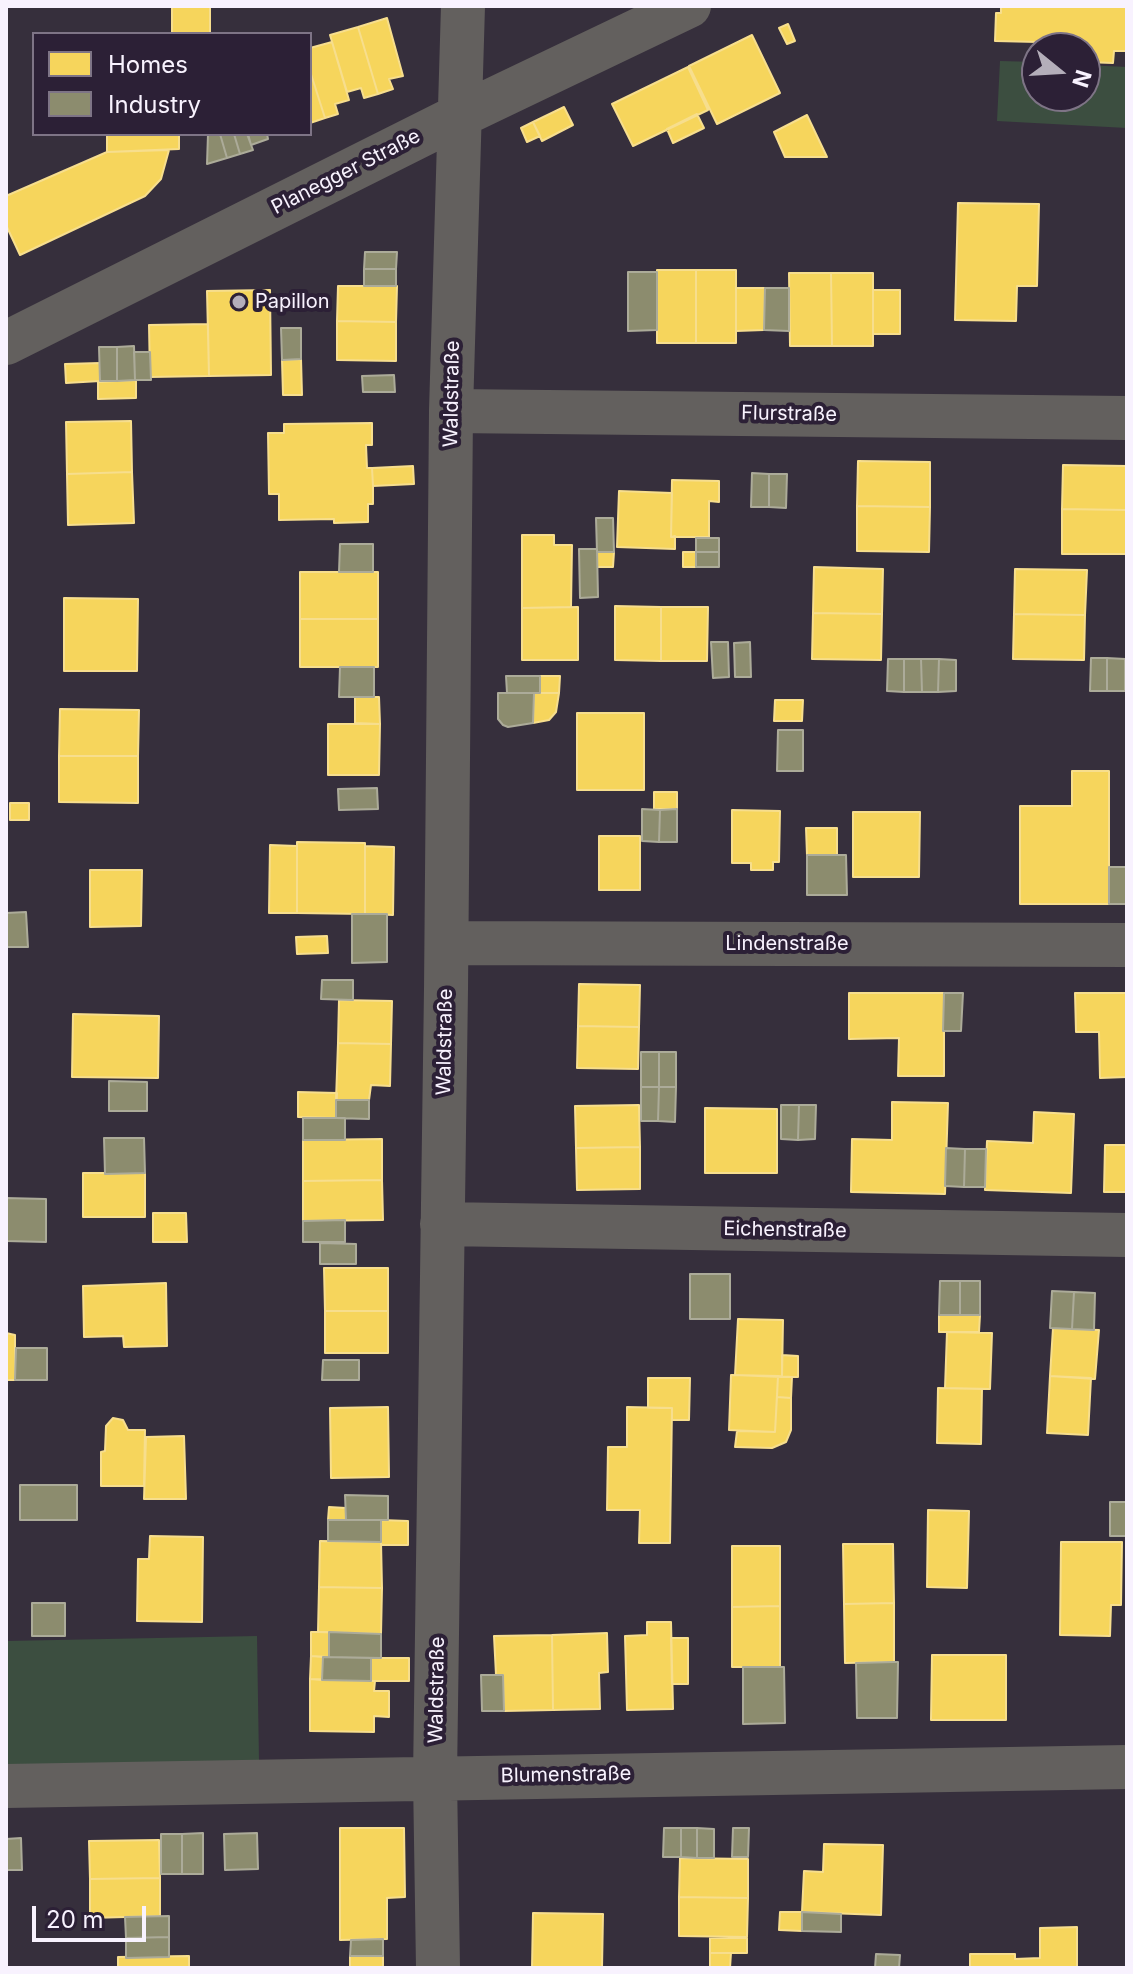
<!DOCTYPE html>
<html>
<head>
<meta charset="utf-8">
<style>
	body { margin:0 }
	#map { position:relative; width:1133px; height:1974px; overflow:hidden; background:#362f3c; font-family:Inter,sans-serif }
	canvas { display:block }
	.frame { position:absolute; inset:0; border:8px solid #f8f2fe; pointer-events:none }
	.legend { position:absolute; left:32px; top:32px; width:280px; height:104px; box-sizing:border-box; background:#2c2036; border:2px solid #7e7486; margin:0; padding:10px 14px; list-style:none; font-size:24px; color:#f8f2fe }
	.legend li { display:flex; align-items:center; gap:16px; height:40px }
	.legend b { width:40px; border:2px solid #7e7486 }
	.north { position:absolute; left:1021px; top:32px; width:80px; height:80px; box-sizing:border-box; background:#2c2036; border:2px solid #7e7486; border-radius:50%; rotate:108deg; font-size:22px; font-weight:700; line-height:32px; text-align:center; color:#f8f2fe }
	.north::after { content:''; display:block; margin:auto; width:28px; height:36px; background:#b4aeba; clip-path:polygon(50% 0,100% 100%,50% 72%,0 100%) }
	.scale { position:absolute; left:32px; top:1906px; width:114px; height:36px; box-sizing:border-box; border:4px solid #f8f2fe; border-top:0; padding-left:10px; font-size:24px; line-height:28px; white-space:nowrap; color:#f8f2fe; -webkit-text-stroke:6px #2c2036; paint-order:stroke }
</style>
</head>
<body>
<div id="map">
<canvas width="1133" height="1974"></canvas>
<div class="frame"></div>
<ul class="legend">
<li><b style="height:22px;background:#f6d55c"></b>Homes</li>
<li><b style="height:22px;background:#8c8c6e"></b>Industry</li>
</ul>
<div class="north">N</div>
<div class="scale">20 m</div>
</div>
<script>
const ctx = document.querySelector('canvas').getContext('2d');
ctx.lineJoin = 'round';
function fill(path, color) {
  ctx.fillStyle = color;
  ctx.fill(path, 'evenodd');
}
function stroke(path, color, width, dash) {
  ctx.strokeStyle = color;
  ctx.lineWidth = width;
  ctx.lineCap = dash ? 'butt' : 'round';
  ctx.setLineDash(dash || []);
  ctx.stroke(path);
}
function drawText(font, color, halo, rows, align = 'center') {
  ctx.font = font + ' Inter,sans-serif';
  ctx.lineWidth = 8;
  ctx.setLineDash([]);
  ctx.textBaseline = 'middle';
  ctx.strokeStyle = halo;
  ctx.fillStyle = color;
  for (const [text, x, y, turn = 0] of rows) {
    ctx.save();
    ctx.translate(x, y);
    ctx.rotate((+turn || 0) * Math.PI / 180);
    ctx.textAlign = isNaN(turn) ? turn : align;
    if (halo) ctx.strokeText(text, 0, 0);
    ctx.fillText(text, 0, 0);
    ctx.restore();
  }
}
fill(new Path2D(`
	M1000 61 1037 62V96H1085V65L1127 67V128L997 121Z
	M257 1636 259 1761 6 1766V1641Z`), '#3c4e40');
const homes = new Path2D(`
	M172 6H210V34H172Z
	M1001 6H1127V51H1114L1113 63 1085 62V48H1038V42L995 41 996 13H1001Z
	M387 18 403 76 389 79 393 89 378 94 358 27Z
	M788 24 795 41 787 44 779 28Z
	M358 27 378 94 364 98 361 88 347 92 330 35Z
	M752 35 780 93 717 124 689 66Z
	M332 42 349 100 335 104 338 114 325 118 310 71V48Z
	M688 67 708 110 633 146 612 104Z
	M310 71 325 118 310 123Z
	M564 107 573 125 542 141 533 122Z
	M697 114 704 128 673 143 667 129Z
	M807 115 827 157H785L774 132Z
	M533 122 540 136 527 142 521 128Z
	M107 134H179V149L107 152Z
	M169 150 161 179 145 196 20 255 6 225V196L107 152Z
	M958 203 1039 204 1037 286H1017L1016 321 955 320Z
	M657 270H696V343H657Z
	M696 270H736V343H696Z
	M789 273H831L832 346H790Z
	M831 273H873V346H832Z
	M338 286H397L396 322 337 321Z
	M736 288H765L764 330 736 331Z
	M270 290 271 375 209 376 207 291Z
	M873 290H900V334H873Z
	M337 321 396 322V361L337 360Z
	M208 324 209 376 150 377 149 325Z
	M301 359 302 395H283L282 360Z
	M100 363V381L66 383 65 364Z
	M136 380V398L98 399V382Z
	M131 421 132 472 67 474 66 422Z
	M372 423V445H366L367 468H372L373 486V504H368V522L334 523V519L279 520V494H269L268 433H284V424Z
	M858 461 930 462V507L857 506Z
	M1063 465 1127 466V510L1062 509Z
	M413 466 414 484 373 486 372 468Z
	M132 472 134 523 68 525 67 474Z
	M672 480 719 481V502L709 501V537H671Z
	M619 491 672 493 671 537 675 536V549L617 547Z
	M857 506 930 507 929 552 857 551Z
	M1062 509 1127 510V554H1062Z
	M522 535H554V545H572L571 607 522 608Z
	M597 552H614L613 567H597Z
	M683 552H696V567H683Z
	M814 567 883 569 882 614 813 613Z
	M1015 569 1087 570 1085 615 1014 614Z
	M300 572H378V619H300Z
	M64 598 138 599 137 671H64Z
	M615 606 661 607V661L615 660Z
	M578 607V660H522V608Z
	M661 607H708L707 661H661Z
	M813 613 882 614 881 660 812 659Z
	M1014 614 1085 615 1084 660 1013 659Z
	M300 619H378V667H300Z
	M540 676H560L559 693H540Z
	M534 693H559L556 712 549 720 533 723Z
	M355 697H379L380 724 355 723Z
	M775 700H803L802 721H774Z
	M60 709 139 710 138 756H59Z
	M577 713H644V790H577Z
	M328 724H380L379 775H328Z
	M59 756H138V803L59 802Z
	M1072 771H1109V904H1020V806H1072Z
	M654 792H677V809H654Z
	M10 803H29V820H10Z
	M732 810 780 811 779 862H773V870H751V863H732Z
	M853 812H920L919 877H853Z
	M806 828H837V855H807Z
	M599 836H640V890H599Z
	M297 842 365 843V914L297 913Z
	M270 845 297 846V913H269Z
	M365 846 394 847 393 915 365 914Z
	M90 870H142L141 926 90 927Z
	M327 936 328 953 297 954 296 937Z
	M579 984 640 985 639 1027 578 1026Z
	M849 993H944V1076H898L899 1038 849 1039Z
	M1075 993H1127V1077L1100 1078 1099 1032H1076Z
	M339 1000 392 1001 391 1044 338 1043Z
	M73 1014 159 1016 158 1078 72 1077Z
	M578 1026 639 1027 638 1069 577 1068Z
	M338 1043 391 1044 390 1086 371 1085 369 1100H336Z
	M298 1092 337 1093 336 1118 298 1117Z
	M892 1102 948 1103 945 1194 851 1192 852 1139 892 1140Z
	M639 1105 640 1147 576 1148 575 1106Z
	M705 1108 777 1109V1173H705Z
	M1034 1112 1074 1114 1071 1193 985 1190 987 1141 1033 1143Z
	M382 1139V1180L303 1181V1140Z
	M1105 1145H1127V1192H1104Z
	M640 1147V1189L577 1190 576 1148Z
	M83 1173H145V1217H83Z
	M382 1180 383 1220 303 1221V1181Z
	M153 1213H186L187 1242H153Z
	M324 1268H388V1311H325Z
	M166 1283 167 1346 124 1347 123 1336 84 1337 83 1286Z
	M325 1311H388V1353H325Z
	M939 1315H980L979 1332H939Z
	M738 1319 783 1320 782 1377 735 1375Z
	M1053 1328 1099 1330 1095 1379 1050 1376Z
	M947 1332 992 1333 990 1389 945 1388Z
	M6 1333 15 1335V1380H6Z
	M782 1355 798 1356V1377H782Z
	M731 1375 778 1376 775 1432 729 1430Z
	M778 1376 792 1377 791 1398 777 1397Z
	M1050 1376 1091 1378 1088 1435 1047 1433Z
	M648 1378H690L689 1420H672V1408H648Z
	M938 1388 982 1389 981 1444 937 1443Z
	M777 1397 791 1398V1430L786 1442 772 1448 735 1447 737 1431 775 1432Z
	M388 1407 389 1477 331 1478 330 1408Z
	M627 1407 672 1408 670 1543H639L640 1510H607L608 1447H627Z
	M113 1418 123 1420 128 1430H145L144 1486H101V1452L105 1451 106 1426Z
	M184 1436 186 1499H144L146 1437Z
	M329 1507 346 1508V1520H328Z
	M928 1510 969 1511 967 1588 927 1587Z
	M381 1520 408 1521V1545H381Z
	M150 1536 203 1537 202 1622 137 1621 138 1559H149Z
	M320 1541 381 1542 382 1588 319 1587Z
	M1061 1542H1122L1121 1605H1111L1110 1636 1060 1635Z
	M843 1544H893L894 1603 844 1604Z
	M732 1546H780V1606L732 1607Z
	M319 1587 382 1588 381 1634 318 1632Z
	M894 1603V1662L845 1663 844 1604Z
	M780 1606V1667H732V1607Z
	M647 1622H671L673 1709 627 1710 625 1636 647 1635Z
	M311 1632H329V1657L311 1656Z
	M607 1633 608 1672 599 1673 600 1709 553 1710 552 1635Z
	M552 1635 553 1710 504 1711 503 1675H496L494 1636Z
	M671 1638H688V1684H672Z
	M932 1655H1006V1720H931Z
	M311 1656 323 1657 322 1680 310 1679Z
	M371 1658H409V1681H371Z
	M310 1679 375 1681 374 1691H389V1717L374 1716V1732L310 1731Z
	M340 1828H404L405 1897 387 1898V1939L340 1940Z
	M159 1840 160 1878 90 1879 89 1841Z
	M824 1844 883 1845 881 1915 802 1912 804 1871 823 1872Z
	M680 1858 748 1859V1898L679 1897Z
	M160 1878V1916L90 1918V1879Z
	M679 1897 748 1898 747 1937 679 1936Z
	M780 1912H802V1931L779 1930Z
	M533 1913 603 1914 602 1968H532Z
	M1077 1927V1968H970V1954H1015V1959L1040 1958V1928Z
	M710 1938H747V1953H710Z
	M710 1953H731L730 1968H710Z
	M189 1956V1968H118V1957Z
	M350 1956H383V1968H350Z`);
fill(homes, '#f6d55c');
stroke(homes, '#f7de8d', 2);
const industry = new Path2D(`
	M208 134H220L227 158 207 164Z
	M220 134H234L240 154 227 158Z
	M234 134H247L253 150 240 154Z
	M248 134H267L268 139 251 145Z
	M365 252H397L396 269H364Z
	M364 269H396V286H364Z
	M628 272H657V330L628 331Z
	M765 288H789V331L764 330Z
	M281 328H301V359L282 360Z
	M134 346 135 380 117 381V347Z
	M99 347H117V381H100Z
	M134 352H150L151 380H135Z
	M394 375 395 392H363L362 376Z
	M752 473 769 474V507H751Z
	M769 474H787L786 508 769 507Z
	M596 518H613L614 552H597Z
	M696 538H719V552H696Z
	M340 544H373V572H339Z
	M579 549H597L598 597 580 598Z
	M696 552H719V567H696Z
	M711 642H728L729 677 713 678Z
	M750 642 751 677H735L734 643Z
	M1091 658H1107V691H1090Z
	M1107 658 1125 659V691H1107Z
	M888 659H904V692L887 691Z
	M904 659H921L922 692H904Z
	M921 659H939L938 692H922Z
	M939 659 956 660V691L938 692Z
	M340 667H374V697H339Z
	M506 676H540V693H507Z
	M498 693H534L533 723 508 727 503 725 498 719Z
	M778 730H803V771H777Z
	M377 788 378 809 339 810 338 789Z
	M642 809 660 810 659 842 642 841Z
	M677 809V842H659L660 810Z
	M807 855H846L847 895H807Z
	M1109 867H1126L1127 904H1109Z
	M26 912 28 947H6V913Z
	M352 914H387V962L352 963Z
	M322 980H353V1000L321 999Z
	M944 993H963L961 1031H943Z
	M641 1052H659V1087H641Z
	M659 1052H676V1087H659Z
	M109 1081 147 1082V1111H109Z
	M641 1087H659L658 1121H641Z
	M659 1087H676L675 1122 658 1121Z
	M336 1100H369V1119L336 1118Z
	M781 1105H799L798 1140 781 1139Z
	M799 1105H816L815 1139 798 1140Z
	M303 1118H345V1140H303Z
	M104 1138H144L145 1173 105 1174Z
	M946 1148 965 1149 964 1187 945 1186Z
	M965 1149H986L985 1187H964Z
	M6 1198 46 1199V1242L6 1241Z
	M345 1220V1242H303V1221Z
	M320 1243 356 1244V1264H320Z
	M690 1274H730V1319H690Z
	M940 1281H960V1315H939Z
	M960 1281H980V1315H960Z
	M1052 1291 1074 1292 1072 1329 1050 1328Z
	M1074 1292 1095 1293 1094 1330 1072 1329Z
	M16 1348H47V1380H15Z
	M323 1360H359V1380H322Z
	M20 1485H77V1520H20Z
	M345 1495 388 1496V1520H346Z
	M1110 1502H1127V1536H1110Z
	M328 1520H381V1542L328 1541Z
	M32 1603H65V1636H32Z
	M329 1632 381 1634V1658L329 1657Z
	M323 1657 371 1658V1681L322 1680Z
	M894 1662H898L897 1718H857L856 1663Z
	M743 1667H784L785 1723 743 1724Z
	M481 1675H503L504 1711H482Z
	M664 1828H681V1857H663Z
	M681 1828H697V1858L681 1857Z
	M697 1828 714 1829V1858H697Z
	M733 1828H749L748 1857H732Z
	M203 1833V1874H182V1834Z
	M257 1833 258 1869 225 1870 224 1834Z
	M161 1834H182V1874H161Z
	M21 1838 22 1870H6V1839Z
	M802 1912 841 1914V1932L802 1931Z
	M169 1916V1937L126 1938 125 1917Z
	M169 1937V1957L126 1958V1938Z
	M383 1939V1956H350L351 1940Z
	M876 1954 900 1955 899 1968H875Z`);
fill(industry, '#8c8c6e');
stroke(industry, '#acab99', 2);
stroke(new Path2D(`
	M6 343 459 116 689 6
	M451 411 1127 418
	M447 943 1127 945
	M442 1224 1127 1235
	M6 1786 1127 1767
	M438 1968 435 1777 446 989 451 411 463 6`), '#63605e', 44);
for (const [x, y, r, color] of [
	[239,302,8,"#b4aeba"]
]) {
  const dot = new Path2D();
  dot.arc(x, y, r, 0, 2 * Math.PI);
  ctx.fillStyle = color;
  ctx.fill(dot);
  stroke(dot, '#2c2036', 3);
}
drawText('20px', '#f8f2fe', '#2c2036', [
	["Planegger Straße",346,172,-27],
	["Waldstraße",452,394,-89],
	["Flurstraße",789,414,1],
	["Lindenstraße",787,944],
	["Waldstraße",445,1042,-89],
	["Eichenstraße",785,1230,1],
	["Waldstraße",437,1690,-89],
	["Blumenstraße",566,1775,-1]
]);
drawText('20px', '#f8f2fe', '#2c2036', [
	["Papillon",255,302]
], 'left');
</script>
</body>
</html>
